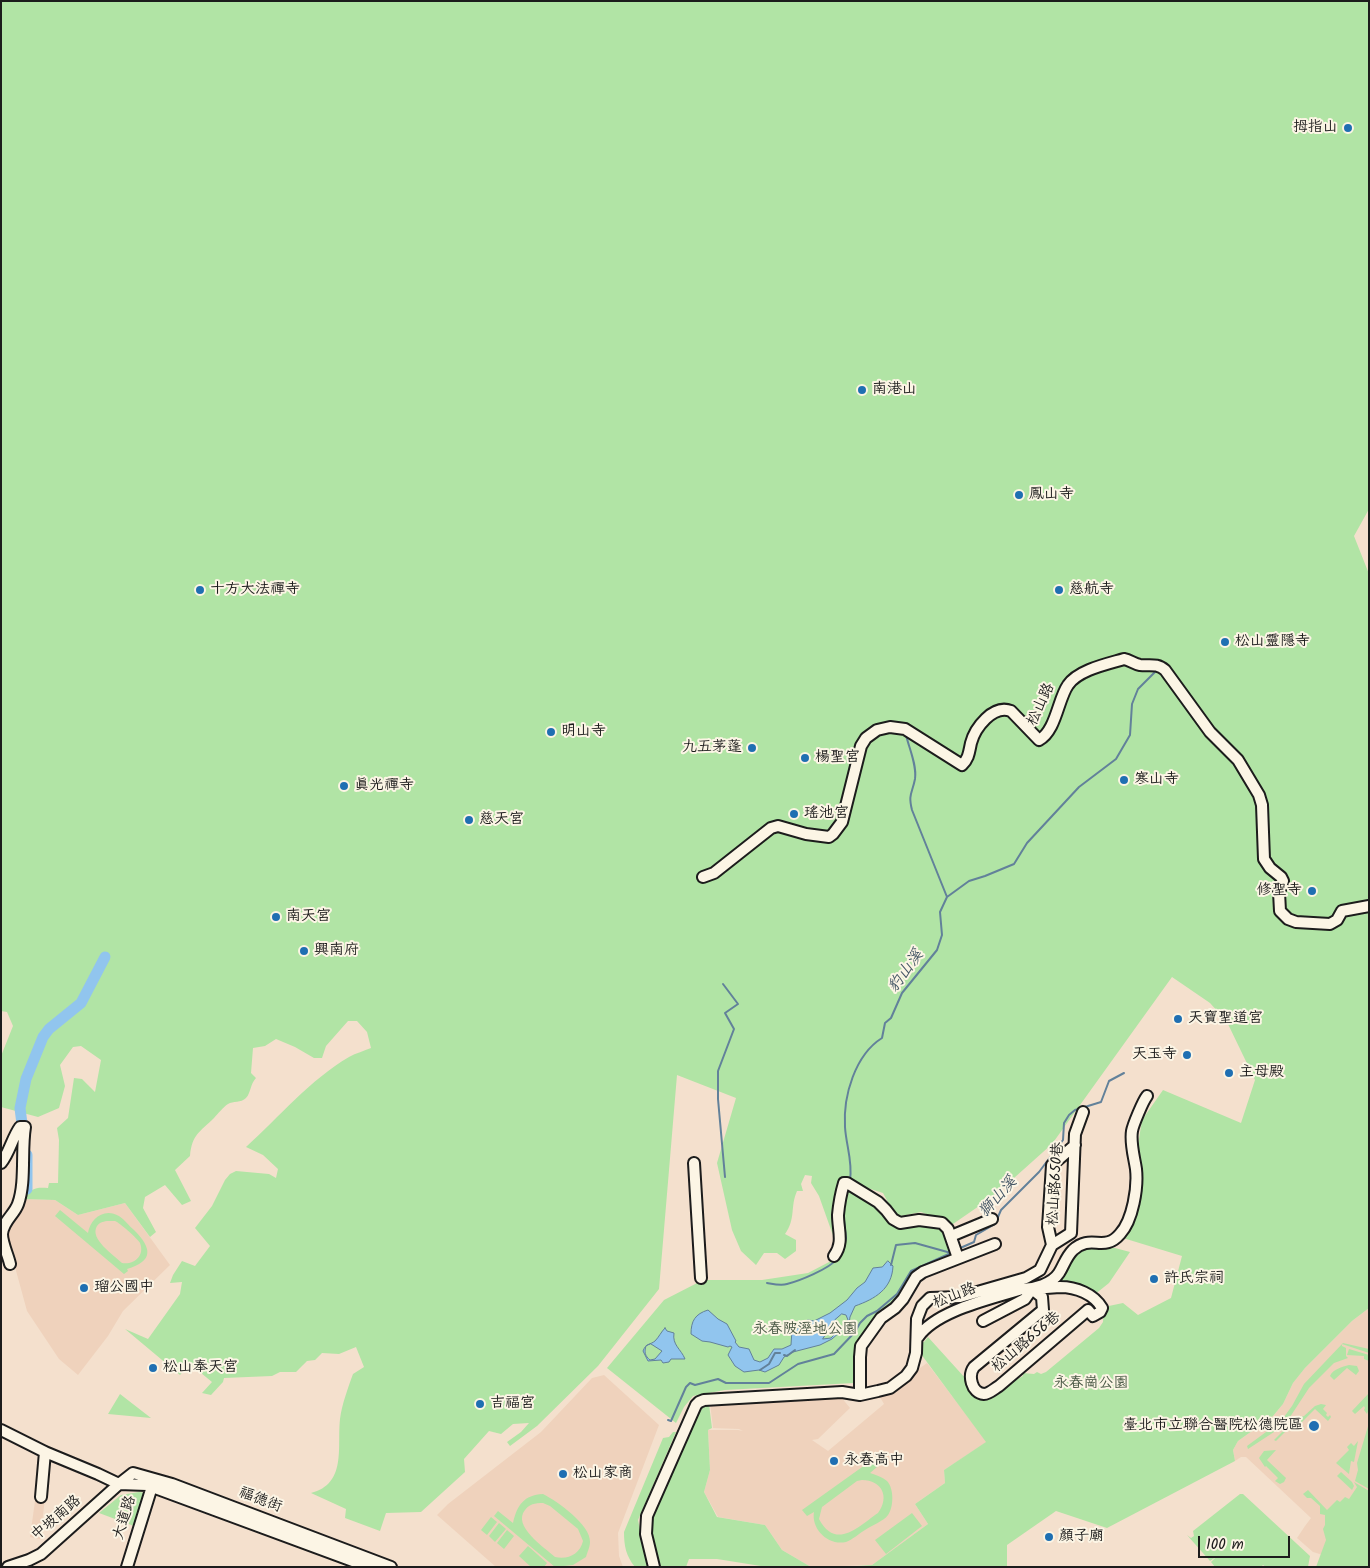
<!DOCTYPE html>
<html>
<head>
<meta charset="utf-8">
<style>
	body { margin:0 }
	#map { position:relative; width:1370px; height:1568px; overflow:hidden; background:#f4e0cd; font-family:Kalam,sans-serif }
	canvas { display:block }
	.frame { position:absolute; inset:0; border:2px solid #1c1c1c; pointer-events:none }
	.scale { position:absolute; left:1198px; top:1536px; width:92px; height:22px; box-sizing:border-box; border:2px solid #1c1c1c; border-top:0; padding-left:6px; font-size:15px; line-height:18px; white-space:nowrap; color:#1c1c1c; -webkit-text-stroke:4px #fcf5e5; paint-order:stroke }
</style>
</head>
<body>
<div id="map">
<canvas width="1370" height="1568"></canvas>
<div class="frame"></div>
<div class="scale">100 m</div>
</div>
<script>
const ctx = document.querySelector('canvas').getContext('2d');
ctx.lineJoin = 'round';
function fill(path, color) {
  ctx.fillStyle = color;
  ctx.fill(path, 'evenodd');
}
function stroke(path, color, width, dash) {
  ctx.strokeStyle = color;
  ctx.lineWidth = width;
  ctx.lineCap = dash ? 'butt' : 'round';
  ctx.setLineDash(dash || []);
  ctx.stroke(path);
}
function drawText(font, color, halo, rows, align = 'center') {
  ctx.font = font + ' Kalam,"LXGW WenKai TC",sans-serif';
  ctx.lineWidth = 4;
  ctx.setLineDash([]);
  ctx.textBaseline = 'middle';
  ctx.strokeStyle = halo;
  ctx.fillStyle = color;
  for (const [text, x, y, turn = 0] of rows) {
    ctx.save();
    ctx.translate(x, y);
    ctx.rotate((+turn || 0) * Math.PI / 180);
    ctx.textAlign = isNaN(turn) ? turn : align;
    if (halo) ctx.strokeText(text, 0, 0);
    ctx.fillText(text, 0, 0);
    ctx.restore();
  }
}
fill(new Path2D(`
	M24 1199 55 1200 78 1215 125 1203 170 1265 123 1311 108 1336 78 1375 59 1359 27 1311 6 1234 8 1225Z
	M1369 1308V1550L1333 1558 1313 1552 1297 1538 1305 1526 1311 1518 1246 1457H1241L1235 1461 1233 1450 1238 1441 1273 1416 1283 1404 1293 1383 1305 1368 1352 1321Z
	M927 1363 987 1442 944 1470 945 1483 915 1504 928 1524 872 1565 811 1567 782 1550 765 1525 718 1517 704 1492 710 1470 708 1430H738L743 1431 739 1429 713 1428 710 1403 841 1397 850 1408 818 1439 812 1440 828 1451 884 1404 880 1397Z
	M604 1375 659 1425 618 1533 619 1556 623 1567H496L437 1515 448 1504 541 1432 592 1378Z
	M41 1458 50 1459 40 1539 30 1537Z`), '#efd2bc');
fill(new Path2D(`
	M1 1H1369V509L1354 536 1369 574V1308L1352 1321 1305 1368 1293 1383 1283 1404 1273 1416 1238 1441 1233 1450 1235 1461 1107 1528 1056 1511 1007 1545V1567H843L872 1565 928 1524 915 1504 945 1483 944 1470 986 1442 921 1354 920 1343 924 1342 928 1337 966 1379 970 1392H977L1008 1384 1023 1376V1373L1034 1374 1037 1372 1041 1374 1046 1372 1099 1328 1103 1322 1104 1307 1123 1303 1138 1315 1171 1298 1182 1256 1123 1238 1142 1120 1163 1090 1241 1123 1255 1080 1227 1022 1210 1003 1172 977 1052 1144 995 1195 953 1224 921 1212 896 1217 883 1193 849 1182 833 1212 835 1241 819 1196 811 1183 812 1176 805 1175 801 1184 803 1191H797C790 1207 796 1219 785 1234L796 1240V1251L785 1259 777 1253H764L756 1265 741 1251 732 1230 717 1163 736 1098 677 1075 659 1289 598 1366 537 1426 510 1446 507 1442 521 1432 529 1423 513 1424 501 1434 489 1431 464 1459 465 1472 421 1512 386 1513 380 1531 345 1518 346 1509 311 1493C347 1484 337 1447 340 1419 342 1404 348 1388 353 1374L364 1367 356 1347 339 1354 322 1353 315 1360 307 1361 296 1372H280L272 1376 224 1378 223 1382 211 1395 202 1393 212 1382 190 1364 180 1375 125 1329 148 1339 180 1294 182 1282 170 1283 173 1275 182 1261 195 1266 210 1246 195 1228 212 1206 225 1180 230 1174 236 1171 269 1174 276 1178 278 1169 263 1155 246 1147C279 1117 311 1079 349 1057 356 1053 364 1051 371 1048L367 1032 357 1021H348L326 1046 322 1058H314L295 1047 276 1039 265 1046 253 1048 251 1073 256 1078C250 1084 251 1093 246 1098 241 1103 233 1101 228 1104 223 1107 218 1114 214 1118 200 1132 192 1134 190 1156L175 1170 191 1201 182 1205 165 1185 145 1197 143 1208 156 1232 150 1237 125 1203 78 1215 55 1200 24 1199C31 1188 36 1187 48 1188L49 1183H58L59 1140 57 1128 68 1118 74 1078 82 1079 95 1092 101 1060 81 1046 73 1047 60 1065 65 1086 59 1108 38 1117 1 1107V1056L13 1026 7 1012 1 1011Z
	M846 1189 870 1197 893 1223 913 1222 943 1228 954 1256 913 1273 900 1298 857 1350 854 1383 725 1390 693 1396 684 1407 676 1423 607 1368 664 1300 703 1280H762L808 1273 833 1260 844 1250 843 1205Z
	M60 1210 88 1233C90 1219 104 1207 119 1216 125 1220 129 1226 134 1230 152 1248 154 1261 127 1269L128 1271 124 1274 55 1216ZM107 1221C109 1221 113 1221 115 1221 120 1223 138 1239 140 1243 145 1256 134 1265 122 1263 114 1255 89 1239 97 1226 100 1222 102 1222 107 1221Z
	M1084 1247 1115 1248 1130 1252 1109 1283 1094 1295 1066 1283 1056 1281 1075 1252Z
	M1343 1343 1369 1349V1353L1342 1344V1346L1346 1348V1356L1348 1358 1334 1363 1309 1388 1290 1417 1274 1432 1248 1449 1247 1446 1281 1421 1292 1406 1304 1384Z
	M1349 1349 1369 1355V1361L1364 1359V1356L1347 1355Z
	M1349 1365 1357 1366 1359 1371 1356 1375 1347 1368 1334 1380 1330 1376C1333 1369 1342 1367 1349 1365Z
	M1369 1393V1409L1367 1414 1364 1410 1365 1408 1364 1406 1355 1414 1352 1411Z
	M120 1394 151 1418 108 1414Z
	M709 1404 712 1428 708 1430 710 1470 704 1492 717 1517 765 1525 782 1550 811 1567H767L717 1559H689L686 1567H657L648 1534 649 1516 695 1409Z
	M1321 1404 1326 1405 1323 1409 1327 1413 1326 1415 1328 1417 1330 1415 1331 1417 1328 1421 1315 1409 1298 1426 1294 1423 1276 1441 1274 1440 1295 1419 1304 1416 1315 1406Z
	M1369 1423V1489L1355 1481 1358 1470 1357 1463Z
	M673 1432H676L638 1520 648 1567H635C626 1556 624 1546 624 1532L663 1438 669 1437Z
	M1358 1441 1354 1462 1351 1461 1349 1474 1336 1463 1349 1450 1347 1447 1351 1443 1354 1446Z
	M1276 1450 1267 1460 1286 1478 1284 1482 1280 1484 1275 1481 1278 1478 1266 1466 1265 1467 1259 1458 1264 1451Z
	M872 1460 877 1467 870 1473C876 1475 882 1477 887 1481 894 1488 894 1507 888 1515 884 1521 872 1525 865 1530 860 1533 852 1540 846 1542 828 1546 811 1529 814 1512L807 1516 802 1510ZM862 1480C882 1480 890 1497 878 1513 859 1526 836 1551 819 1519L822 1507 857 1481Z
	M1341 1472 1352 1482 1354 1486 1350 1494 1352 1490 1337 1476Z
	M1354 1482 1369 1491V1567H1316L1326 1540 1323 1529 1325 1525V1515L1320 1514V1506L1311 1498H1307L1303 1494 1308 1490 1327 1510 1337 1500 1340 1502 1345 1497 1349 1499 1357 1487Z
	M139 1492 146 1493 134 1526 99 1513 121 1495Z
	M543 1494C557 1501 591 1525 590 1542 590 1547 587 1553 586 1557L573 1565 555 1567 494 1516 498 1511 513 1523C517 1505 524 1495 543 1494ZM543 1503 550 1506 578 1529 583 1541C580 1554 568 1560 555 1557 544 1547 512 1526 525 1510 529 1504 535 1503 543 1503Z
	M1240 1494H1243L1310 1556 1308 1567H1266L1263 1565 1261 1567H1215L1211 1562 1216 1557 1210 1561 1187 1535 1191 1538 1194 1536 1193 1531Z
	M912 1513 922 1526 886 1554 875 1540Z
	M491 1517 497 1522 487 1535 481 1530Z
	M499 1523 506 1529 495 1542 489 1536Z
	M507 1530 514 1536 504 1549 497 1543Z
	M528 1546 547 1563 544 1567H531L519 1556Z`), '#b1e4a5');
const water = new Path2D(`
	M888 1261 893 1266C892 1289 875 1299 855 1306L850 1317 849 1324 832 1339 820 1345 793 1352 784 1357 779 1365 765 1372 759 1370 744 1372 735 1366 728 1355 732 1347 730 1346 728 1347 710 1342 702 1341 691 1334C691 1321 695 1314 708 1310L718 1319 727 1324 736 1341 735 1342 739 1347 749 1349 754 1360 760 1362 768 1358 774 1349H782L791 1345 792 1330 798 1328 800 1323 808 1320 814 1321 830 1313 847 1300 857 1288 865 1282 873 1268 882 1267ZM842 1314 846 1315 848 1320 843 1327 837 1328 835 1326V1320ZM830 1328 836 1330V1333L831 1338 823 1339Z
	M665 1328 667 1331 674 1333C672 1345 681 1349 685 1359H671L669 1362 663 1363 661 1360 648 1361 643 1351C646 1343 650 1345 655 1341 659 1337 661 1332 665 1328ZM651 1344 662 1351 655 1359 650 1360C645 1356 644 1352 646 1346Z`);
fill(water, '#91c5ee');
stroke(water, '#62819a', 1);
stroke(new Path2D(`
	M906 735C909 748 917 765 915 779 912 794 908 794 912 810L947 897
	M723 984 738 1004 725 1013 734 1029 718 1071V1099L725 1177
	M850 1180C853 1162 846 1145 845 1127 843 1096 855 1055 882 1038L885 1023 891 1018 902 993 937 950 942 935 940 912 947 897 969 881 985 876 1014 864 1027 843 1079 787 1116 759 1130 735 1132 704 1138 689 1155 672
	M843 1211 846 1238 844 1246
	M958 1249 974 1242 976 1235 995 1224 1001 1210 1039 1172 1063 1140 1064 1123 1069 1115 1075 1110 1101 1102 1109 1081 1124 1073
	M891 1265 896 1245 915 1243 951 1253
	M767 1283C773 1284 781 1286 787 1284 799 1281 829 1269 837 1259
	M784 1355 787 1356 795 1350
	M760 1370 769 1364 775 1353H780
	M668 1420 671 1421 686 1387 690 1383 695 1385 718 1379 726 1383H769L798 1364 834 1354 855 1332 860 1323 867 1316 877 1311 897 1294 911 1271 951 1253`), '#62819a', 2);
stroke(new Path2D(`
	M22 1124 20 1108 26 1079 43 1037 49 1029 81 1003 105 957
	M27 1189V1155`), '#91c5ee', 11);
const minor = new Path2D(`
	M703 877 714 873 771 828 778 826 806 834 829 837 833 834 842 822 861 746 866 738 877 730 890 727 905 729 962 765C969 758 969 752 971 743 975 728 993 704 1011 711L1039 740C1056 731 1058 699 1068 685 1078 670 1107 664 1124 659 1130 660 1134 664 1140 665 1150 666 1157 663 1165 670L1210 732 1238 760 1259 795 1262 805 1264 859 1270 868 1281 877 1283 881 1279 892 1280 911 1288 919 1296 922 1330 924 1337 920 1342 911 1369 906
	M1 1163C10 1152 12 1138 20 1127H25C21 1151 26 1182 18 1204 14 1215 3 1221 2 1234 2 1243 8 1255 10 1264
	M694 1163 701 1278
	M951 1236 992 1219
	M1052 1245 1048 1227 1052 1165 1075 1145
	M834 1256C844 1243 838 1230 838 1215 839 1204 841 1193 844 1183H847L878 1202 886 1210 893 1219 900 1223 919 1220 942 1223 948 1229 958 1258
	M1060 1287C1076 1287 1094 1294 1102 1308L1100 1312 1093 1316 1088 1310 999 1386C994 1389 989 1394 984 1394 971 1393 968 1375 974 1367L1043 1310 1042 1297 1032 1289Z
	M983 1321 1025 1299 1032 1289
	M918 1337C937 1310 991 1299 1022 1289 1034 1289 1052 1284 1059 1273 1064 1265 1066 1257 1073 1250 1091 1233 1104 1253 1120 1234 1133 1220 1138 1187 1136 1169 1134 1156 1130 1143 1132 1131 1133 1125 1143 1101 1147 1096
	M860 1395V1357L861 1346 881 1318 895 1308 903 1299 916 1277 923 1272 995 1244
	M1 1430 45 1452 98 1474 119 1484 147 1485 369 1567
	M41 1497 45 1452
	M8 1567 29 1560 41 1554 119 1484 133 1473 172 1484 391 1567
	M127 1567 154 1480
	M654 1567 646 1534 647 1516 696 1405 699 1402 704 1400 842 1392 860 1395 878 1391 890 1388 906 1376 912 1368 916 1353 917 1319 922 1306 930 1298 960 1297 1026 1278 1040 1270 1052 1245 1071 1233 1075 1134 1083 1112`);
stroke(minor, '#1c1c1c', 14);
stroke(minor, '#fcf5e5', 10);
for (const [x, y, r, color] of [
	[1348,128,5,"#1f6fb2"],
	[862,390,5,"#1f6fb2"],
	[1019,495,5,"#1f6fb2"],
	[200,590,5,"#1f6fb2"],
	[1059,590,5,"#1f6fb2"],
	[1225,642,5,"#1f6fb2"],
	[551,732,5,"#1f6fb2"],
	[752,748,5,"#1f6fb2"],
	[805,758,5,"#1f6fb2"],
	[1124,780,5,"#1f6fb2"],
	[344,786,5,"#1f6fb2"],
	[794,814,5,"#1f6fb2"],
	[469,820,5,"#1f6fb2"],
	[1312,891,5,"#1f6fb2"],
	[276,917,5,"#1f6fb2"],
	[304,951,5,"#1f6fb2"],
	[1178,1019,5,"#1f6fb2"],
	[1187,1055,5,"#1f6fb2"],
	[1229,1073,5,"#1f6fb2"],
	[1154,1279,5,"#1f6fb2"],
	[84,1288,5,"#1f6fb2"],
	[153,1368,5,"#1f6fb2"],
	[480,1404,5,"#1f6fb2"],
	[1314,1426,6,"#1f6fb2"],
	[834,1461,5,"#1f6fb2"],
	[563,1474,5,"#1f6fb2"],
	[1049,1537,5,"#1f6fb2"]
]) {
  const dot = new Path2D();
  dot.arc(x, y, r, 0, 2 * Math.PI);
  ctx.fillStyle = color;
  ctx.fill(dot);
  stroke(dot, '#fcf5e5', 2);
}
drawText('15px', '#1c1c1c', '#fcf5e5', [
	["拇指山",1338,128,"right"],
	["南港山",872,390],
	["鳳山寺",1029,495],
	["十方大法禪寺",210,590],
	["慈航寺",1069,590],
	["松山靈隱寺",1235,642],
	["明山寺",561,732],
	["九五茅蓬",742,748,"right"],
	["楊聖宮",815,758],
	["寒山寺",1134,780],
	["真光禪寺",354,786],
	["瑤池宮",804,814],
	["慈天宮",479,820],
	["修聖寺",1302,891,"right"],
	["南天宮",286,917],
	["興南府",314,951],
	["天寶聖道宮",1188,1019],
	["天玉寺",1177,1055,"right"],
	["主母殿",1239,1073],
	["許氏宗祠",1164,1279],
	["瑠公國中",94,1288],
	["松山奉天宮",163,1368],
	["吉福宮",490,1404],
	["臺北市立聯合醫院松德院區",1303,1426,"right"],
	["永春高中",844,1461],
	["松山家商",573,1474],
	["顏子廟",1059,1537]
], 'left');
drawText('15px', '#1c1c1c', '#fcf5e5', [
	["松山路",1042,705,-65],
	["松山路650巷",1057,1184,-86],
	["松山路",955,1297,-21],
	["松山路656巷",1027,1343,-40],
	["福德街",260,1501,21],
	["大道路",126,1518,-73],
	["中坡南路",57,1519,-41]
]);
drawText('15px', '#495845', '#fcf5e5', [
	["永春陂溼地公園",805,1330],
	["永春崗公園",1091,1384]
]);
drawText('italic 16px', '#455766', '#fcf5e5', [
	["豹山溪",907,972,-54],
	["獅山溪",999,1198,-48]
]);
</script>
</body>
</html>
